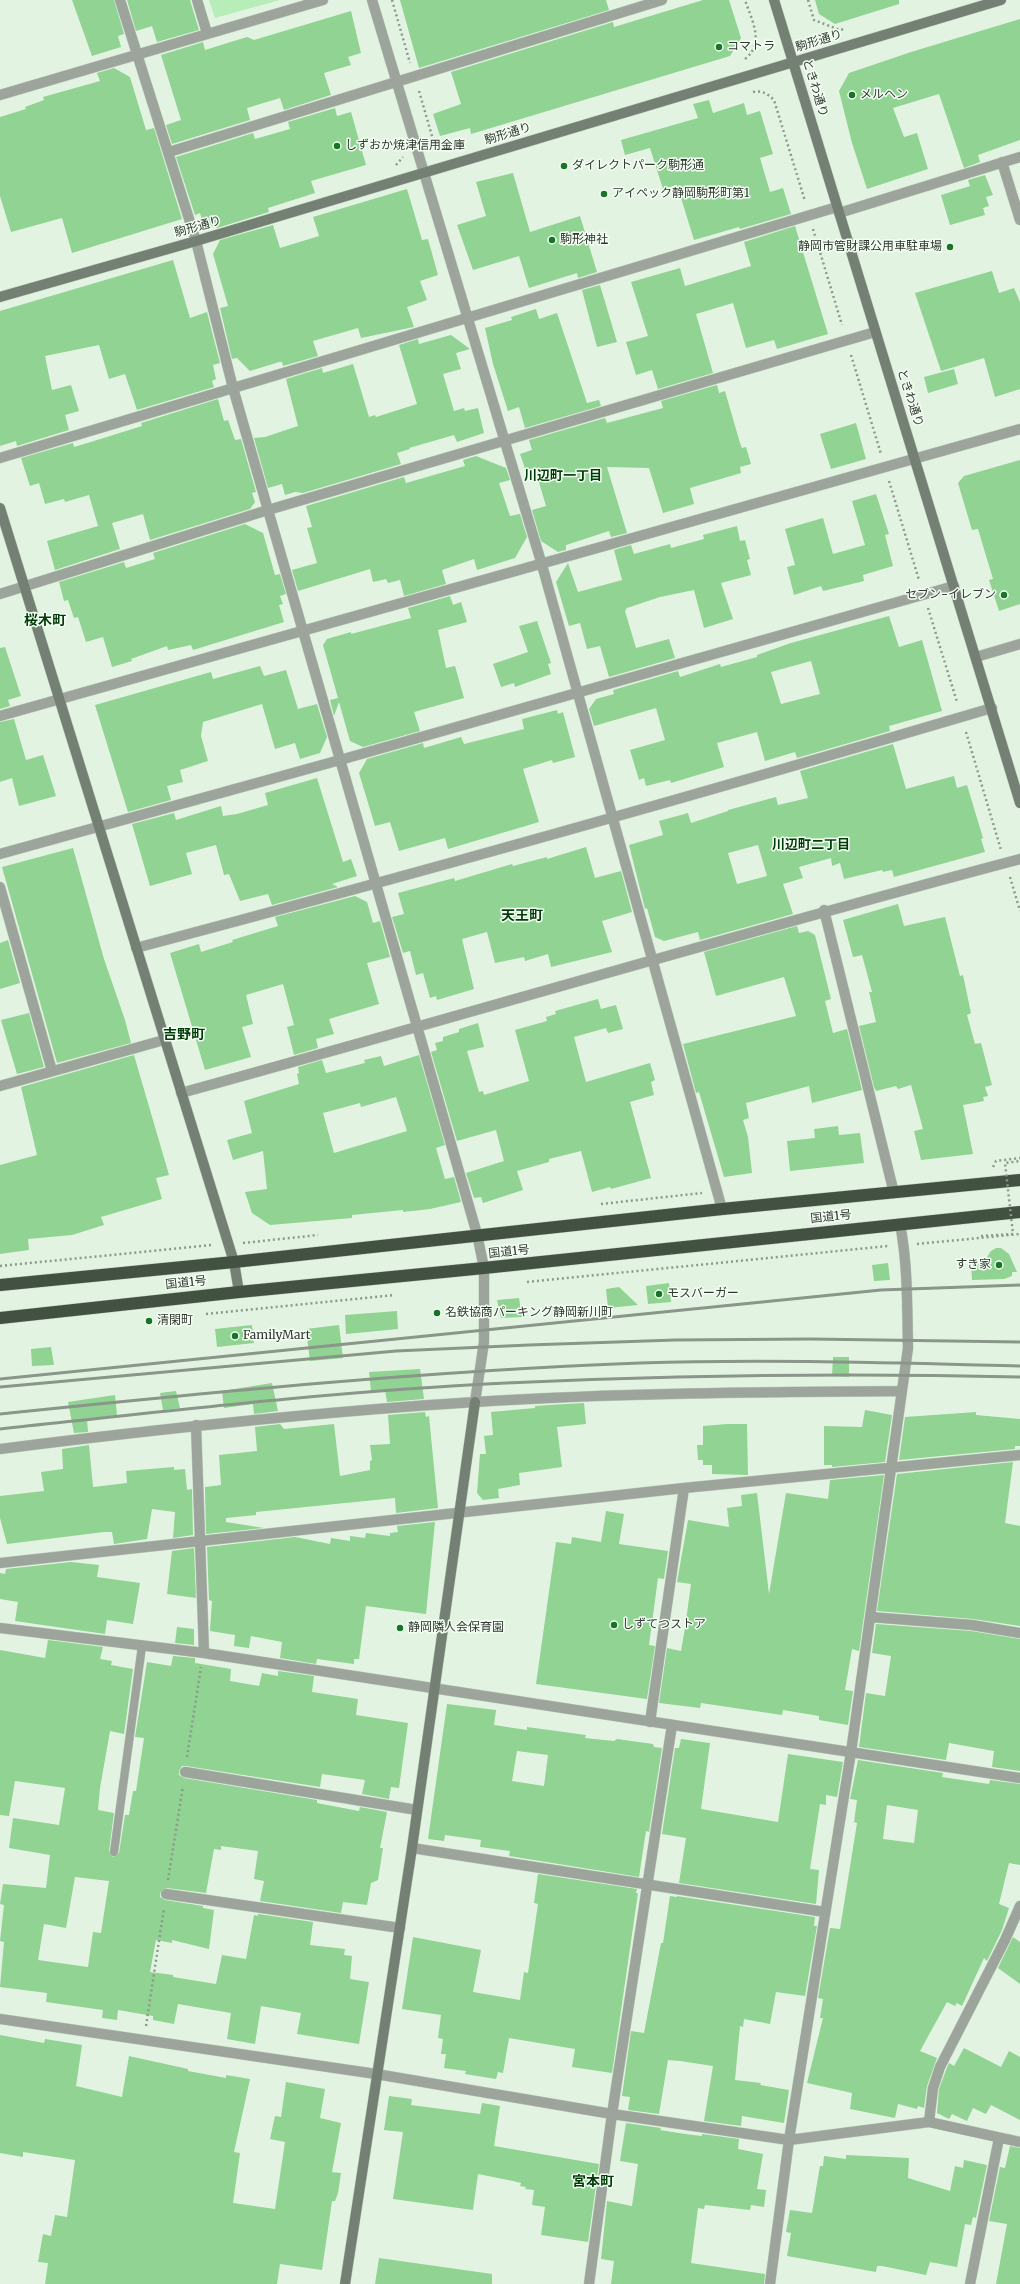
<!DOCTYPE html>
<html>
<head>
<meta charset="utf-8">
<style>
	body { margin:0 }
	canvas { display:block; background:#e2f4e1 }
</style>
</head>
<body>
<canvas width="1020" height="2284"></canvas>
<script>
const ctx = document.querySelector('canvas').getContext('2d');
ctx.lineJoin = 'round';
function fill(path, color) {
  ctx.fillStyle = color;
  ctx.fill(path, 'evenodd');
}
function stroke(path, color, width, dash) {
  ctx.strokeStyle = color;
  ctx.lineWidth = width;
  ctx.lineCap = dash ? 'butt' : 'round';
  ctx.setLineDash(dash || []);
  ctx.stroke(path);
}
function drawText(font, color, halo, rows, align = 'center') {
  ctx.font = font + ' Merriweather,"Noto Sans JP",serif';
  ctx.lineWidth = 3;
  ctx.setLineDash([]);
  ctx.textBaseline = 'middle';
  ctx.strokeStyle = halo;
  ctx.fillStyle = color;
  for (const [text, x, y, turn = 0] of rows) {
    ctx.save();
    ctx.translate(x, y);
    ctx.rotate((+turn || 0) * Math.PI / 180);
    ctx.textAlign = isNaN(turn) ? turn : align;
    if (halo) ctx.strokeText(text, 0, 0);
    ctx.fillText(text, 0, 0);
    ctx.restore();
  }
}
fill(new Path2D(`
	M209 0H280L215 18Z`), '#b7edb8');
fill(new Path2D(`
	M72 0H114L124 34 118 36 121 47 92 56Z
	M127 0H190L199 30 157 42 152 26 136 31Z
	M400 0H606L609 10 419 68Z
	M703 0H729L741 38 730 56 471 134 470 128 440 136 433 114 461 104 451 72 613 22 614 27Z
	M815 0H899V4L835 24 819 14Z
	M351 11 361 53 348 57 351 65 324 73 331 95 284 110 280 98 247 108 250 120 172 144 166 125 181 120 161 55 203 42 205 50 247 37 254 40Z
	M1020 19V140L978 155 980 162 964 168 939 94 893 108 904 137 917 133 928 169 867 189 852 143 839 91 849 73 911 52Z
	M114 68 130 77 146 130 154 128 182 219 72 253 62 218 11 232 0 196V117L26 109 25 107 44 100 43 97 100 81 97 73Z
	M709 100 713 113 744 103 747 115 760 111 773 154 760 158 770 192 783 188 791 214 740 229 739 227 694 240 677 185 663 189 650 148 625 155 621 140 698 118 693 104Z
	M335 108 337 116 351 112 366 165 311 181 315 193 268 208 269 212 217 228 203 223 200 213 195 215 176 157 253 133 255 139 290 129 288 122Z
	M513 173 530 232 580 216 597 272 578 278 577 273 529 288 519 256 473 270 457 225 486 216 476 182Z
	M985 175 993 195 986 197 989 206 983 208 985 215 950 225 941 195 970 186 968 180Z
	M407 189 422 240 428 239 438 275 420 281 427 300 407 307 414 327 361 338 358 328 313 341 318 356 283 366 282 362H279L250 371 237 358 232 359 220 308 228 306 213 254 220 240 273 225 280 248 319 236 313 217Z
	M795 226 828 334 777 349 774 340 746 348 733 303 696 314 713 373 658 389 652 370 636 375 626 342 648 336 631 282 680 268 685 286 751 266 744 242Z
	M173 260 190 318 207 312 220 363 213 365 216 379 212 381 214 387 137 410 125 374 109 379 99 345 45 356 52 390 71 385 79 411 65 415 69 430 17 446 16 441 0 446V311Z
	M992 271 999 293 1014 288 1020 302V389L995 397 984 358 941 371 915 293Z
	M600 285 617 342 597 347 582 290Z
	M536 309 539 319 557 313 587 403 599 400 601 406 525 428 519 407 508 411 493 364 485 328 512 320 511 317Z
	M451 335 470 349 456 353 461 369 443 374 454 411 464 408 465 411 478 408 484 433 457 442 454 435 409 448 410 449 397 453 401 464 303 493 295 492 285 495 282 484 268 488 254 438 265 437 298 426 286 379 322 368 323 373 353 364 369 417 375 415 376 417 417 404 399 345 418 339 419 344Z
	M954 369 958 384 928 393 924 377Z
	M717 385 719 393 725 391 740 443 742 448 746 447 751 464 740 467 741 473 690 488 694 504 663 513 649 468 607 467 627 533 611 537 609 531 566 545V550L558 552 541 541 532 510 546 506 536 472 527 474 520 454 532 450 529 440 605 418 607 423 663 408 661 401Z
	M218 399 224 421 228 420 235 440 241 439 256 492 252 493 255 502 250 509 150 540 143 514 112 523 120 549 55 570 47 541 98 526 89 495 65 502 64 499 45 504 39 483 30 486 21 458 73 443 74 447 94 441 142 426 141 423Z
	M856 423 866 459 831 469 820 434Z
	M476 456 506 468 510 480 499 483 510 516 520 514 527 537 515 558 477 570 474 559 442 570 446 584 404 596 400 580 388 583 386 579 373 582 370 569 298 591 292 570 317 563 307 528 312 527 306 506 404 477 406 483 465 466 463 460Z
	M1020 460V604L999 611 989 580 993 579 978 529 972 530 958 483 964 476Z
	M876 494 889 534 885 535 893 566 863 575 864 581 823 591 821 586 794 595 787 567 795 565 785 529 823 518 833 554 865 545 852 501Z
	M245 524 263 533 275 575 280 574 286 594 280 596 283 604 279 605 284 622 193 650 191 645 168 650 167 646 131 659 132 661 112 667 103 637 86 642 78 617 74 618 68 600 64 601 59 582 124 562 126 568 155 559 153 553Z
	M737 526 740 541 745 540 750 559 747 560 751 575 721 583 733 619 704 628 694 590 660 597 627 608 625 611 636 648 669 639 675 658 609 677 600 646 587 649 580 623 569 626 556 582 568 563 578 592 622 580 614 550 631 545 634 554 670 544 671 548 704 539 703 535Z
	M450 596 453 605 461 602 467 622 438 630 446 668 455 666 464 698 414 712 420 731 363 747 350 741 339 702 334 716 330 700 338 698 323 645 327 639 351 632V634L411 618 408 608Z
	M889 616 899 647 922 640 942 711 889 726 890 731 797 758 795 752 765 761 757 732 717 743 724 767 671 783 670 780 646 786 644 778 639 780 630 750 665 740 656 708 594 726 589 709 596 699 614 694 613 690 678 671 680 677 720 664 721 667 757 657V655L791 643ZM811 661 820 694 781 704 771 672Z
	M537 621 551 663 548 664 551 674 515 687 514 683 501 687 493 664 528 652 519 626Z
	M5 647 21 696 8 700 10 706 0 709V648Z
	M260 666 264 676 286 670 298 709 317 704 327 737 320 753 300 759 295 743 275 749 262 704 203 722 201 736 208 761 180 770 183 782 167 786 171 800 128 812 95 705 211 672 213 679Z
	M557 710 558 714 563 712 575 757 553 763 552 760 523 769 539 822 448 849 445 838 399 851 390 822 375 826 359 773 367 759 423 743 424 748 461 737 464 744 524 729 522 719Z
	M14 719 26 760 43 755 56 796 19 806 12 778 0 782V722Z
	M893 744 906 789 954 776 957 788 967 785 983 838 981 839 985 852 894 877 892 870 883 872 882 870 844 879 840 863 832 866 831 858 799 867 803 878 783 884 793 914 700 940 698 932 664 941 655 937 647 908 645 909 629 845 663 835 659 821 688 813 691 823 728 811V810L776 797 778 805 808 798 800 771ZM758 845 767 876 737 884 728 853Z
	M317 778 343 862 351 859 357 876 332 884 338 887 272 905 268 894 240 901 229 874 224 875 216 845 186 853 192 874 150 886 132 824 174 813 176 820 221 806 223 816 237 814 268 805 265 793Z
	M586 847 595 878 621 871 632 912 602 921 612 952 551 967 548 954 525 961 524 957 495 963 487 932 462 939 474 989 437 1000 436 996 430 998 423 973 416 975 410 951 403 953 392 917 404 914 398 893 454 878 455 881 512 864 513 866 547 857V859Z
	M73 848 104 959 125 1020 131 1043 57 1063 2 867Z
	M355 896 367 902 373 923 380 921 390 957 367 963 379 1004 329 1019 334 1034 316 1039 318 1048 294 1055 287 1027 294 1025 283 984 246 995 253 1024 242 1027 251 1057 205 1070 170 953 199 944 201 952 233 942 232 940 278 926 275 917Z
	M898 904 904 926 945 917 960 976 963 975 971 1013 967 1015 975 1044 981 1043 992 1085 985 1087 988 1096 983 1097 984 1101 963 1105 973 1154 921 1160 914 1131 923 1129 911 1085 898 1089 896 1086 876 1091 874 1087 859 1026 876 1022 869 992H872L862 955 853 957 843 920Z
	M797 926 799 933 808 931 815 935 831 999 825 1001 833 1033 847 1029 862 1090 812 1103 809 1086 746 1103 749 1118 743 1120 748 1137 752 1173 724 1177 699 1092 696 1093 683 1044 796 1016 784 977 716 996 704 952Z
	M8 940 20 983 0 989V943Z
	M598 999 601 1009 616 1005 623 1029 608 1033 606 1028 574 1037 586 1082 650 1063 655 1080 651 1082 654 1095 630 1102 651 1178 611 1189 610 1187 592 1192 581 1151 549 1159V1162L517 1171 523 1190 483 1203 481 1197 474 1198 466 1173 504 1161 496 1130 457 1141 431 1052 437 1050 435 1043 443 1041V1037L459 1032V1029L478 1023 484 1047 467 1051 479 1092 483 1091 484 1095 529 1081 515 1030 547 1021 546 1017 556 1014 555 1011Z
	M29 1013 44 1067 17 1074 1 1020Z
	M134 1055 169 1175 156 1178 162 1199 101 1217 104 1225 72 1235 28 1239 29 1250 0 1254V1165L37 1155 21 1087Z
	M419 1055 445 1145 436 1148 445 1179 454 1177 461 1202 430 1209 403 1212V1210L352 1215V1218L270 1225 252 1213 245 1192 267 1189 263 1151 233 1160 227 1140 252 1133 244 1101 299 1084 297 1074 299 1073 298 1067 322 1060 326 1073 365 1063 364 1060 381 1056 384 1066ZM396 1097 407 1131 334 1153 323 1113 360 1103 361 1107Z
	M838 1126 839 1135 860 1133 864 1163 790 1171 787 1141 815 1138 814 1129Z
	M996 1248H1001L1009 1254 1017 1272H1012V1276L1004 1279 972 1280 971 1264 983 1263 991 1251Z
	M888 1263 890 1280 874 1281 872 1265Z
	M669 1283 671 1302 648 1304 646 1286Z
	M619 1287 638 1305 608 1308 606 1289Z
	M519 1298 522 1317 501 1318 497 1300Z
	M397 1311 398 1329 346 1334 345 1315Z
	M252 1325 254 1343 217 1347 215 1329Z
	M339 1325 343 1358 310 1361 306 1329Z
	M51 1347 54 1365 32 1366 31 1349Z
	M833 1357H849V1377L832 1376Z
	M420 1369 424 1399 387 1402 385 1390 371 1391 369 1372Z
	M272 1383 278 1411 254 1414 253 1404 224 1408 222 1391Z
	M176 1391 180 1408 163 1410 160 1393Z
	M115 1395 117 1415 87 1419 88 1432 74 1433 68 1402Z
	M584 1403 586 1424 557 1427 562 1467 519 1473 520 1485 498 1489 499 1498 483 1500 477 1493 480 1454H486L484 1436 493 1435 491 1412 535 1408V1406L549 1405Z
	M865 1410 892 1415 885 1462 832 1467V1465H824V1426L862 1427Z
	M425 1412 426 1417 429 1416 438 1508 396 1513 395 1498 256 1512V1515L226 1518V1522L264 1528 206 1534 205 1487 221 1485 219 1455 257 1451 255 1427 280 1424 284 1429 334 1424 340 1476 370 1470V1461L372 1460 370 1445 390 1444 388 1415Z
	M976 1412V1415L1020 1419V1446H1015V1449L899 1460 905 1417Z
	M727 1424H747L748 1475 712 1474V1465H703V1460H698L697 1445H703V1426Z
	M89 1445 93 1487 127 1483 126 1471 174 1467V1470L185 1469 187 1490 192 1489 193 1535 173 1538 175 1512 152 1509 147 1539 114 1544 112 1532H104L7 1544 0 1518V1496L44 1491 41 1472 63 1469 62 1449Z
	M1013 1462 1005 1523 1020 1526V1626L973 1619 877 1611 897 1474Z
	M884 1475 859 1651 852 1649 845 1690 853 1691 848 1725 819 1720V1716L783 1710 782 1715 701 1703 700 1708 659 1703 667 1648 681 1651 685 1628 691 1584 677 1582 688 1520 729 1527 727 1508 742 1506 741 1495 757 1493 769 1594 786 1493 828 1499 830 1480Z
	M606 1511 624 1514 619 1544 668 1551 664 1579 658 1578 649 1645 655 1646 647 1699 536 1684 556 1542 571 1544 572 1537 601 1542Z
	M435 1522 426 1614 366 1606 359 1659H354V1664L317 1659 316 1664 280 1658 282 1642 251 1636 249 1648 234 1646 235 1635 210 1631 212 1601 209 1600 207 1547 295 1537 330 1544 331 1538 350 1541V1536L365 1538 366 1533 390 1536V1533L398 1532 397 1526Z
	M194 1548 196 1598 167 1594 172 1551Z
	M71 1562 99 1565 97 1577 140 1583 133 1624 107 1620 105 1634 15 1621 18 1602 0 1599V1573L5 1574 6 1569Z
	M876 1624 971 1631 1020 1639V1771L992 1767 994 1751 949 1743 946 1760 859 1747 866 1693 885 1696 891 1656 872 1653Z
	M177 1627 194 1629V1645L175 1643Z
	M48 1640 103 1647 100 1659 112 1661 111 1665 133 1669 124 1734 110 1731 100 1788 98 1810 114 1813 109 1851 113 1857 119 1853 125 1815H129L133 1791H136L144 1738 135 1737 147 1662 171 1666 173 1656 195 1658V1663L231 1669 230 1681 259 1686 262 1673 278 1676V1671L314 1676 312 1692 358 1699 356 1715 408 1723 399 1788 391 1787 389 1799 362 1794 365 1780 322 1774 320 1787 186 1766H182L179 1771V1775L184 1778 317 1800V1803L359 1811 360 1807 387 1812 380 1848H383L378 1880 371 1883 367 1905 343 1902 341 1913 260 1901 264 1881 254 1879 258 1851 221 1846V1850L214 1849 206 1893 167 1888 160 1893V1897L165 1900 203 1906V1908L214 1910 209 1949 172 1940V1943L156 1940 150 1972 173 1975V1977L216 1984 222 1955 246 1959 254 1915 258 1916V1914L313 1922 310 1945 345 1949 344 1955 352 1956 350 1979 369 1982 359 2044 297 2034 301 2013 261 2006 255 2044 227 2039 231 2013 178 2004 174 2024 153 2020V2016L118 2010 117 2020 102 2018 103 2010 46 2002 47 1993 0 1987 4 1942 0 1941 4 1905 0 1904 3 1884 46 1888 50 1855 9 1848 13 1818 59 1825 65 1788 15 1781 9 1816 0 1815V1650L45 1658ZM75 1877 109 1881 101 1933 93 1932 88 1967 38 1960 44 1924 66 1928Z
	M447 1704 496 1710 494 1725 527 1730V1727L586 1735 585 1738 614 1741 617 1739 653 1744 654 1747 662 1748 649 1832 646 1831 639 1877 509 1856 510 1851 480 1847 481 1840 445 1835 444 1841 428 1839ZM517 1751 548 1755 544 1786 512 1781Z
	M681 1739 710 1743 701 1809 778 1822 788 1754 843 1762 837 1797 826 1795V1805L820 1804 810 1869 819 1870 816 1904 679 1883 686 1838 662 1834 675 1748H679Z
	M858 1760 943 1773 942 1777 989 1784 990 1780 1020 1784V1865L1009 1863 999 1904 1009 1908 1002 1930 987 1961 984 1958 962 2006 957 2003 955 2006 947 2002 920 2051 937 2058 927 2086 924 2108 918 2106 917 2109 898 2104 895 2118 850 2109 852 2093 807 2083 823 2018H820L823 1999 818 1998 830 1928 840 1929 857 1823 854 1822 857 1800 850 1799ZM887 1805 918 1810 914 1843 883 1839Z
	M538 1874 637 1889 636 1893H638L612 2073 572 2067 575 2049 509 2038 503 2073 498 2072 496 2079 465 2074 466 2071 444 2068 446 2054H441L443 2039 438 2038 441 2015 402 2009 413 1937 481 1950 473 1992 520 2000 524 1972 528 1973 538 1904 534 1903Z
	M670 1896 677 1897V1896L815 1917 814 1926H817L805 1996 776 1992 770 2024 744 2019 743 2027 740 2026 735 2080 761 2083 760 2085 789 2090 784 2123 742 2116 741 2126 704 2121 713 2066 680 2061 668 2060 659 2114 628 2110 630 2097 622 2096 631 2031 644 2033 661 1943H663Z
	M1013 1937 1020 1942V1984L998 1968Z
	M0 2035 44 2043 45 2039 82 2045 76 2086 122 2097 129 2056 188 2069V2071L226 2078V2075L250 2079 234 2152 240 2153 233 2203 275 2209 285 2142 270 2139 275 2116 281 2117 286 2082 325 2089 320 2118 341 2123 332 2172 341 2173 338 2193 335 2201H332L322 2270 280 2264 277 2284H45L48 2263 38 2262 43 2234 51 2236 55 2215 67 2217 75 2160 23 2152V2157L0 2153Z
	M964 2048 1001 2067 1009 2051 1020 2057V2120L991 2105 986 2114 973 2108 967 2121 952 2114 949 2119 937 2113 939 2089 946 2070 949 2063 954 2066Z
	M389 2096 412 2099 411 2105 480 2114 482 2103 500 2106 494 2146 599 2164 588 2242 541 2235 545 2207 532 2205 534 2190 525 2189 526 2187 520 2186 521 2183 513 2181 478 2174 473 2210 393 2199 403 2132 384 2130Z
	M626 2123 661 2128 660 2130 685 2134 702 2136V2134L739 2139 738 2149 763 2154 757 2189 766 2190 764 2207 751 2205 750 2210 705 2205 704 2209 698 2208 691 2263 765 2274 764 2284H611L614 2261 601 2259 607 2201 632 2206 638 2164 620 2161Z
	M1010 2146 1020 2148V2284H996L1007 2224 989 2221 1000 2167 1005 2168Z
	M846 2155 909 2158 908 2178 950 2191 955 2166 963 2168 964 2160 987 2165 976 2218 973 2217 971 2225 965 2224 957 2267 930 2262 926 2275 882 2266H877L876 2272 787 2256 791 2233 786 2232 790 2210 812 2213 820 2166H823L824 2156 846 2159Z
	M379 2258 492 2274V2284H375Z`), '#90d392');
const lane = new Path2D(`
	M114 1852 142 1646`);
const street = new Path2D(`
	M120 0 196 241 233 388 268 510 477 1234 484 1268V1342L475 1402
	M197 0 207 33
	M372 0 542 565 722 1209
	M0 95 323 0
	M169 152 662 0
	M1002 162 1020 220
	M839 213 1020 157
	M0 458 837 207
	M0 594 268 510 875 332
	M976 657 1020 644
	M0 716 1020 429
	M0 854 340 760 954 586
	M0 887 52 1071
	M824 910 894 1193
	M136 948C423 872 707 792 992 708
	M0 1086 164 1040
	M181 1093C461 1016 739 933 1020 859
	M196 1425 204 1653
	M0 1449C158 1429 316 1412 475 1402 617 1393 760 1392 902 1391
	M0 1563 684 1488 1020 1455
	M870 1617 972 1625 1020 1633
	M0 1628 204 1653 1020 1778
	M650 1722 684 1488
	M185 1772 417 1810
	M412 1848 825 1912
	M166 1894 400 1928
	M0 2019 376 2074 612 2114 789 2140 929 2122 1020 2142
	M929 2122 933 2088 940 2067 1005 1940 1020 1906
	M589 2284 612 2114 672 1725
	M770 2284 789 2140 851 1752 908 1348C907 1306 908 1265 900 1224
	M970 2284 999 2138`);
const secondary = new Path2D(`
	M774 0 1020 803
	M0 297 196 241 1001 0
	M0 508 234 1262 239 1292
	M345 2284 412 1848 475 1402`);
const highway = new Path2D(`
	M0 1285 234 1262 722 1209 1020 1180
	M0 1318 239 1292 484 1268 1020 1212`);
stroke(lane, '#bfcebe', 9);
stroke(street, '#bfcebe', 11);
stroke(secondary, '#bfcebe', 11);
stroke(highway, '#bfcebe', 13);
stroke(new Path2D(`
	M392 0 410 63
	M808 0 814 20 840 30 844 29
	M745 59C765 43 752 21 745 0
	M419 91 434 143 447 148
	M753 92C762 90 768 94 774 100L805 201
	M396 165 403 157
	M813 229 842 325
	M851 355 881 454
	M889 481 919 580
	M928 608 957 702
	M966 732 1001 850
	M1010 877 1020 911
	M993 1167 996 1161 1020 1158
	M601 1204 702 1193
	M243 1243 318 1235
	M917 1244 1020 1234
	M0 1266 212 1245
	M527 1282 888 1246
	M206 1314 394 1295
	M187 1757 201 1667
	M168 1880 183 1786
	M146 2026 164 1908`), '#8c998c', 2.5, [2, 3]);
stroke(lane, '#9ca49c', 8);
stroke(street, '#9ca49c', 10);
stroke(secondary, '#758075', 10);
stroke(highway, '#425142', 12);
stroke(new Path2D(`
	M0 1379 881 1290 1020 1285
	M0 1387 396 1351 529 1345 675 1340 811 1339 1020 1342
	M0 1414C213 1392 426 1371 640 1363 767 1359 893 1363 1020 1366
	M0 1429C168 1411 337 1391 506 1383 678 1375 849 1373 1020 1377`), '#899689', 3);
stroke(new Path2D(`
	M981 1236 1013 1234 1005 1163 1020 1161`), '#8c998c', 2.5, [2, 3]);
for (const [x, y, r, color] of [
	[719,47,4,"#177626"],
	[852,95,4,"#177626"],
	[337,146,4,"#177626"],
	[564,166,4,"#177626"],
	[604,194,4,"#177626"],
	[552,240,4,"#177626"],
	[950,247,4,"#177626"],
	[1004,595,4,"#177626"],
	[999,1265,4,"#177626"],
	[659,1294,4,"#177626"],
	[437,1313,4,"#177626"],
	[149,1321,4,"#177626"],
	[235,1336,4,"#177626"],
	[614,1625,4,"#177626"],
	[400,1628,4,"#177626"]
]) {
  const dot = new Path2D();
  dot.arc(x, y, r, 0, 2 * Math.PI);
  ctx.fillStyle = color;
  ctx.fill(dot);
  stroke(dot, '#f4fff4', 1.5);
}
drawText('12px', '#313831', '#f4fff4', [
	["駒形通り",819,41,-17],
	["ときわ通り",815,88,73],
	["駒形通り",508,134,-17],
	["駒形通り",198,227,-16],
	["ときわ通り",910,398,72],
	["国道1号",831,1217,-6],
	["国道1号",509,1252,-6],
	["国道1号",186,1283,-6]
]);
drawText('12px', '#313831', '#f4fff4', [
	["コマトラ",727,47],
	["メルヘン",860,95],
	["しずおか焼津信用金庫",345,146],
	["ダイレクトパーク駒形通",572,166],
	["アイペック静岡駒形町第1",612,194],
	["駒形神社",560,240],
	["静岡市管財課公用車駐車場",942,247,"right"],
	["セブン-イレブン",996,595,"right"],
	["すき家",991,1265,"right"],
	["モスバーガー",667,1294],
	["名鉄協商パーキング静岡新川町",445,1313],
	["清閑町",157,1321],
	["FamilyMart",243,1336],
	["しずてつストア",622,1625],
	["静岡隣人会保育園",408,1628]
], 'left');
drawText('bold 13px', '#003c08', '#f4fff4', [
	["川辺町一丁目",563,476],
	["川辺町二丁目",811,845]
]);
drawText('bold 14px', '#003c08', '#f4fff4', [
	["桜木町",45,621],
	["天王町",522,916],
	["吉野町",184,1035],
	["宮本町",593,2182]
]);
</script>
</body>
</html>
